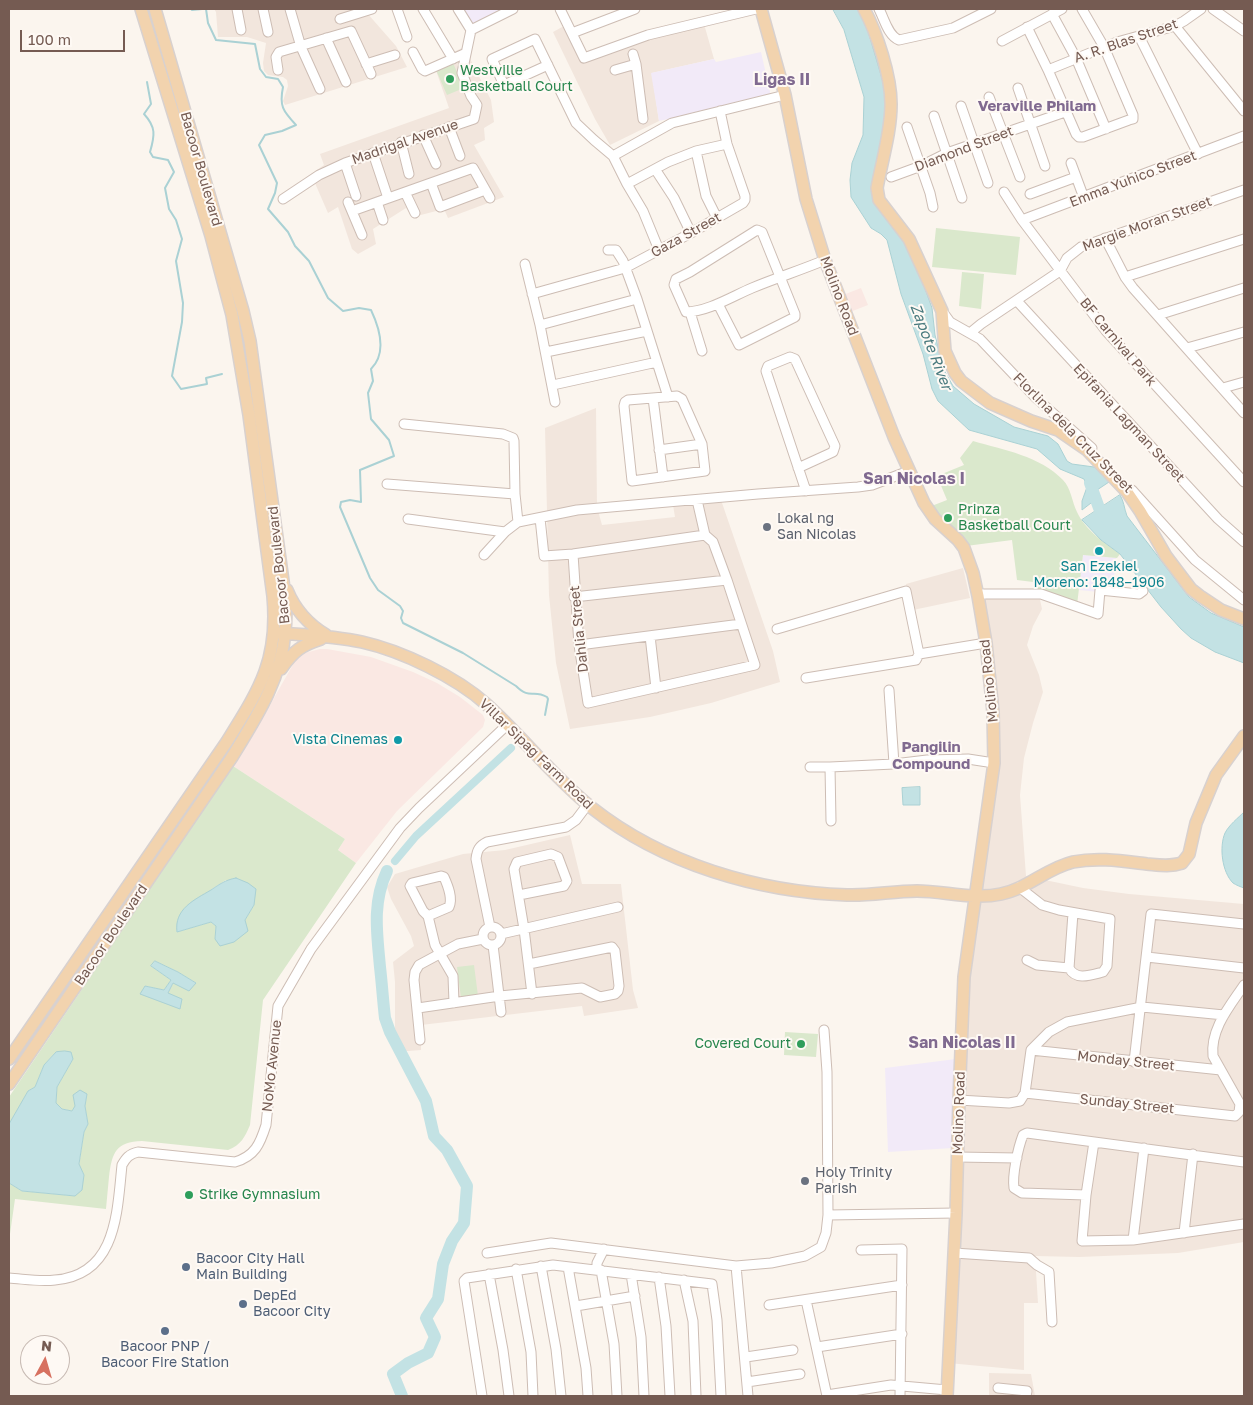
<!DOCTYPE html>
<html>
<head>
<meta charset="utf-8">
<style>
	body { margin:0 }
	#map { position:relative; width:1253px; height:1405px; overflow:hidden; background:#fbf5ee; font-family:"Golos Text",sans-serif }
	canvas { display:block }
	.frame { position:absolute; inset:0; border:10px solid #755b52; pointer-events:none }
	.north { position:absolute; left:20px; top:1335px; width:50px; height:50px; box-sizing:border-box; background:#fef9f4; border:1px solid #c7bab3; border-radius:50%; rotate:6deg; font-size:14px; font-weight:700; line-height:20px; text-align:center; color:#755b52 }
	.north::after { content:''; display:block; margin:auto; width:18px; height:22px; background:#d77160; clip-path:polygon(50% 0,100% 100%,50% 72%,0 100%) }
	.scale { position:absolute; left:20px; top:30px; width:105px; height:22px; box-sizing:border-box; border:2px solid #755b52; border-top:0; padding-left:6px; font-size:15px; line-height:18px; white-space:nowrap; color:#755b52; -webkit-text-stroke:4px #fef9f4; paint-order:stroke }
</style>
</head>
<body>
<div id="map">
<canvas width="1253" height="1405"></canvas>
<div class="frame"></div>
<div class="north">N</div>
<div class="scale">100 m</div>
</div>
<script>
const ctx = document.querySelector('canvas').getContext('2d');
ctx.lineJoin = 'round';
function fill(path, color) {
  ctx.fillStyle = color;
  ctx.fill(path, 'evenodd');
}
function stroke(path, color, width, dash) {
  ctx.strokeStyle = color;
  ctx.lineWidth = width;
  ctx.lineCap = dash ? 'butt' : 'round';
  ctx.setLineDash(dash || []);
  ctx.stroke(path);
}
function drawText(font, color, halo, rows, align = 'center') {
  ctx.font = font + ' "Golos Text",sans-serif';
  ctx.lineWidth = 4;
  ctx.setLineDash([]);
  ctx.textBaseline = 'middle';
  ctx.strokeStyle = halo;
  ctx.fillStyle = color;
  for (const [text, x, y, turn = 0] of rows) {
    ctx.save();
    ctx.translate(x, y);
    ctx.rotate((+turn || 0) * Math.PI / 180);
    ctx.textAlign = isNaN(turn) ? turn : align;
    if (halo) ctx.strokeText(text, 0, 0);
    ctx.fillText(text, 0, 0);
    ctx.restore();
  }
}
fill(new Path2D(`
	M214 9H373L367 13 396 46 407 67 285 105 283 101 288 86 287 80 283 77 268 75 264 71 263 63 266 43 247 37H218L216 12Z
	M704 24 714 59 652 73 659 121 610 145 595 119 553 32 564 26 582 63 637 42Z
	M464 47 491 100 494 122 484 128 485 140 474 145 504 197 448 218 444 209 413 217 406 208 373 229 376 244 358 254 352 249 338 207 328 213 311 174 324 165 320 154 449 108 433 62Z
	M596 408 597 507 602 525 675 517 673 505 721 500 773 651 780 682 711 703 650 717 570 729 556 663 549 595 545 428Z
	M963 568 970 598 913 610 906 584Z
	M1039 595 1042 609 1033 626 1027 645 1039 675 1043 692 1033 723 1024 758 1020 795 1026 876 1083 888 1129 894 1244 904V1242L1178 1253 1079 1257 1035 1256 1038 1303H1024V1370L948 1363 963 1035 994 763 978 596Z
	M570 835 582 884H621L633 990 638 1008 584 1016 582 1006 421 1025V1050L395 1052V982L393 962 414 946 411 936 391 899 387 887 395 874 463 854 505 850Z
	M989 1373 1031 1374 1035 1396H989Z`), '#f2e6dd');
fill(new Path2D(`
	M861 288 868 305 850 312 843 295Z
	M320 649H327L371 657 413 672 437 683 460 697 483 715 485 720 483 727 397 811 356 863 338 850 345 839 233 766 249 742 295 661 305 653Z`), '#fae8e3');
fill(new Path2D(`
	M462 9H507L472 26Z
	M761 52 771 96 659 121 651 73 714 59 716 62Z
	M1083 555 1116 558 1113 589 1099 592 1079 590Z
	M956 1059 953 1148 888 1152 885 1068Z`), '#f2eaf8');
fill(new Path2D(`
	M453 63 464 88 447 95 436 70Z
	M936 228 1020 237 1016 275 932 267Z
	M962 272 984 274 981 309 959 306Z
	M973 441C1004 450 1040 456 1063 480 1071 488 1072 502 1077 512 1085 530 1105 543 1120 554L1117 558 1083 555 1077 605 1033 592V582L1017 580 1012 540 966 546 929 507 947 500 937 476 964 465 960 458Z
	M233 766 345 839 338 850 356 863 263 1000 250 1125C245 1137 241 1145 228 1150L142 1141C116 1142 112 1152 109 1177 108 1187 107 1198 106 1209L15 1199 9 1241V1183L22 1191 75 1196 84 1175 79 1165 84 1132 88 1124 85 1106 87 1094 72 1111 62 1109 56 1103 57 1087 73 1059 56 1052 44 1065 35 1087 28 1091 9 1126V1097ZM226 880 254 905 245 920 215 939 216 926 211 922 177 932 212 889ZM155 961 178 972 196 983H173L168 993 145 986 164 990 171 980 151 966Z
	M474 965 478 996 461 998 457 967Z
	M785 1032 818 1034 816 1057 784 1055Z`), '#dae8cc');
const water = new Path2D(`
	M833 9H858L868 31 886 92 885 122 872 189 905 242 922 280 932 308 935 335 944 370 953 386 974 404 1014 427 1048 436 1058 444 1067 461 1072 464 1094 467 1108 479 1109 482 1097 490 1100 496 1082 510V501L1087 487 1084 479 1060 469 1037 449 969 430 938 401 932 389 923 354 901 294 887 240 881 234 871 228 851 197 850 180 852 163 863 135 864 97 844 30Z
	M1120 495C1124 501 1124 508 1127 516L1189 597 1211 613 1244 627V663L1215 652 1191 638 1181 629 1161 607 1120 554 1101 540 1082 520Z
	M920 787V805H903L902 788Z
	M1244 812V888C1241 887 1236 885 1233 883 1222 872 1219 847 1225 833 1229 825 1238 818 1244 812Z
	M236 878 248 883 256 889 254 905 245 920 248 931 234 942 220 946 215 939 216 926 211 922 177 932C174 909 194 900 211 890 220 884 225 880 236 878Z
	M155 961 178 972 196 983 189 991 173 983 168 993 182 999 180 1009 140 994 145 986 164 990 171 980 151 966Z
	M65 1051 71 1052 73 1059 57 1087 56 1103 62 1109 72 1111 75 1106 73 1095 80 1090 87 1094 85 1106 88 1124 84 1132 79 1164 84 1175 82 1190 75 1196 22 1191 9 1183V1124L28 1091 35 1087 44 1065 56 1052Z`);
fill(water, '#c3e2e4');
stroke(water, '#aad1d4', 1);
stroke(new Path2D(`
	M191 9 192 10 202 9
	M206 9 208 23 216 40 255 44 260 69 266 77 278 79 283 87C279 106 283 111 296 125L282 131 265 135 259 145 277 183 275 193 268 209 288 232 295 246 309 261 328 298 343 311 359 308 371 310C380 329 387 353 371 369L373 381 368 393 371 419 389 440 394 456 360 470 361 502 350 500 341 502 340 507 370 578 378 590 400 606 403 611 401 618 403 623 463 653 516 686C530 700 533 689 547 697L548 699 545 715
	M147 82 151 104 144 114C156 127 155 135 150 152L153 157 168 160 174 172 165 188 169 209 176 220 182 239 176 261 183 303 182 322 172 376 181 389 207 384 206 378 222 374`), '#aad1d4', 2);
stroke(new Path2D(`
	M395 861 416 836 511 748`), '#c3e2e4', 8);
stroke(new Path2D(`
	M1090 483 1099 508 1109 521
	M387 871C372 903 377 933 380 967 382 984 383 1001 385 1018L390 1032 426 1101 434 1136 447 1150 467 1186 464 1223 452 1241 443 1264 438 1299 426 1318 435 1337 428 1353 408 1363 393 1374 402 1396`), '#c3e2e4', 12);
const minor = new Path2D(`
	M237 9 241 30
	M263 9 268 32
	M290 9 301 47 320 89
	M397 9 407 37
	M423 9 453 59
	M458 9 471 30 513 9
	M560 9 584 58 648 35 756 9
	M879 9C884 18 888 36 899 40L953 28 991 9
	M1213 9 1244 31
	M1052 14 1076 58 1106 129
	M340 19 372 9
	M1175 26 1244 111
	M1027 27 1048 70 1076 134 1079 137H1083L1129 120 1133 119V115L1104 47 1082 9
	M572 33 635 9
	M1139 36 1198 154
	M326 38 346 82
	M1002 41 1062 9
	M413 52 422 69 425 71 466 53
	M633 54 636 64 643 119
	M366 64 395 55
	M548 65 504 85 492 59 535 39 576 123 594 140 613 156
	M278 70 276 57 279 52 351 31 371 74
	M615 70 636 64
	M1048 70 1117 42 1175 26 1184 21 1201 9
	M1018 88 1045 166
	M989 97 1020 177
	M961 106 988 183
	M934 116 962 198
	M449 127 460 156
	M907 127 930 193 933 207
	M423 135 436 164
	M401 142 409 174
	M696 151 706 196 717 218
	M373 153 388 198
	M613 156 672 123 785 95
	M613 156 627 184 643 211 659 250
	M345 163 356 196
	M1071 163 1084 198
	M655 169 674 198 691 233
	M891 177 921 166 947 153 1065 112
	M431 183 440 207 485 190
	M627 184 668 162 696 151 727 144
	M405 192 415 213
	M1004 192 1022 220 1106 331 1244 482
	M1030 194 1076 177
	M283 199 319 175 345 163 474 119 477 105 471 96 462 73 471 30
	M348 202 362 235
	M377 202 383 220
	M352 211 473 168 490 198
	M1022 220 1244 136
	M1105 238 1125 277 1133 288 1244 413
	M608 250H616L623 261 637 299 668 397
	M525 264 540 325 555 402
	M1060 271 1067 258 1081 247 1244 190
	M1125 277 1244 239
	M532 294 625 268 691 233 743 203 745 200V196L727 144 720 111
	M1017 301 1218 519 1244 542
	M718 304 739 345 795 317V314C784 287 773 259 762 232L757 230 690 272 676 279 674 285 686 312C707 312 733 296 752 288 776 278 801 270 825 260
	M942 311 950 322 980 339 1036 398 1092 448
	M690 312 702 351
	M1158 315 1244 288
	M540 325 637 299
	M970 333 981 324 1060 271
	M1187 348 1244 332
	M546 352 647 331
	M553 385 657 362
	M1223 388 1244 382
	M677 396 682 399 702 444 705 471 632 481 624 406 625 402 628 400Z
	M653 398 663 477
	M404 424 503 434 513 438 514 441 515 494 518 522
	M659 450 702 444
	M798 468 833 452 835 446 795 359 790 357 768 366 766 371 806 491
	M387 484 515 494
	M1132 490 1195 560 1244 600
	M540 518 544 556 573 554 705 535
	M408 519 505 532
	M573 554 579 645 588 703 755 665 727 580 713 542 705 535 697 500
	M484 555 505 532 518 522 577 510 758 494 858 487 872 485 909 471
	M978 594H1041L1098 614 1100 590 1139 594 1143 591
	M574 597 727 580
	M777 629 906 591 919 654 916 660 806 678
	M650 636 656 688
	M579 645 741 624
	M919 654 986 643
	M889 690 894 764
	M810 767H830L894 764 927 760 968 759 994 763
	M830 767 831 821
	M1019 887 1042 905 1059 910 1110 919 1107 966 1103 972C1091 975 1076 981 1069 968L1073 913
	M519 895 564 886 567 881 558 857 551 854 517 862 514 869 524 929 532 994
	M428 916 449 907C453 898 448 886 444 877L441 876 412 883 410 886 423 911 428 916 435 945 453 976 454 1003
	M483 936a9 9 0 1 1 18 0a9 9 0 1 1-18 0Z
	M490 927 476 859C477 850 479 846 487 842L566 827 576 820 588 804
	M501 934 618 907
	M493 945 501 1012
	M1147 957 1244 968
	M1027 960 1037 965 1069 968
	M418 1008 500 996 582 988 600 997 615 994 618 991 619 986 615 951 612 947 529 964
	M420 1040 414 980 415 972 419 965 458 944 483 939
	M1031 1050 1221 1070
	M1134 1062 1151 914 1244 924
	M1025 1093 1235 1116 1239 1112 1240 1104 1213 1056C1210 1029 1230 1006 1244 985
	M959 1100 1009 1103 1020 1101 1025 1093 1031 1050 1049 1032 1067 1022 1142 1007 1224 1015
	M1094 1142 1086 1195 1082 1241 1133 1240 1244 1224
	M957 1157 1017 1158
	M1086 1195 1022 1193 1014 1188C1012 1175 1018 1148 1023 1135L1027 1133 1244 1162
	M828 1215 956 1213
	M1184 1233 1193 1154
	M1133 1240 1144 1148
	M861 1250 902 1249 900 1396
	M487 1253 551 1243 736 1266 771 1263 805 1256 821 1247 826 1233 828 1215 827 1072 824 1030
	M954 1253 1029 1258 1037 1265 1049 1272 1052 1322
	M541 1266 556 1349 561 1396
	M736 1266 748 1396
	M568 1267 586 1368 588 1396
	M516 1269 531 1352 533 1396
	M597 1269V1263L604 1249
	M601 1270 614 1344 617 1396
	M489 1274 503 1350 509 1396
	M631 1274 641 1337 644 1396
	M659 1277 666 1326 670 1396
	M9 1278C24 1279 40 1282 55 1280 117 1275 117 1212 122 1165 126 1158 129 1154 138 1152L235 1162C255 1156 260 1144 266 1125L278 1006 311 949 400 828 419 808 507 725
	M684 1280 693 1321 696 1396
	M806 1300 827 1396
	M769 1305 902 1285
	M576 1306 635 1296
	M817 1347 902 1334
	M746 1357 793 1350
	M747 1382 800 1374
	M998 1388 1027 1391 1026 1396
	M827 1395 891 1385 947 1390
	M482 1396 464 1281 467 1278 553 1265 712 1284 717 1320 721 1396`);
const major = new Path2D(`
	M761 9 785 95 806 199 825 260 894 437 924 503 935 519 958 540 964 548 973 573 978 596 986 643 993 712 994 763 964 977 959 1100 956 1213 947 1396
	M864 9C877 33 891 76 891 104 891 132 882 160 877 188L879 200 909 239 942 311 945 351 955 373 961 381 990 403 1031 421 1058 430 1087 450 1127 492 1140 511 1166 556 1191 589 1200 596 1221 610 1244 619
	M287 590C295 610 308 624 326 635
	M279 633C307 635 335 636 362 642 402 651 456 677 486 704 523 737 553 777 592 808 663 864 758 892 847 895 871 896 893 891 917 891 944 891 973 900 1001 894 1027 889 1047 868 1073 862 1098 857 1122 861 1147 864 1159 865 1170 867 1182 863L1189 854 1196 823 1216 775 1244 736
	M281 669C293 651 302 645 321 639
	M9 1059 226 743C259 690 279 661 273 596L249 415 232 315 211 236 141 9
	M9 1084 232 757C256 718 282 678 285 631 287 614 285 598 283 581L250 341 243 311 155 9`);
stroke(minor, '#cdbdb4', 11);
stroke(major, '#d8d1cf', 14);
stroke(minor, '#fff', 9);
stroke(major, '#f2d3ae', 11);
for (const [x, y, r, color] of [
	[450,79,5,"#2e9e5b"],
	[948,518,5,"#2e9e5b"],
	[767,527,5,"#6b7280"],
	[1099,551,5,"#0f9aa8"],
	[398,740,5,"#0f9aa8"],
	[801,1044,5,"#2e9e5b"],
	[805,1181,5,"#6b7280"],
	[189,1195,5,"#2e9e5b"],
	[186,1267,5,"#5c6f8a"],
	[243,1304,5,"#5c6f8a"],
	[165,1331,5,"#5c6f8a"]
]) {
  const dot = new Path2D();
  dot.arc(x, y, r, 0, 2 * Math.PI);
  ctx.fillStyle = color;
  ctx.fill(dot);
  stroke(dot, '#fef9f4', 2);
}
drawText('14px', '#755b52', '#fef9f4', [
	["A. R. Blas Street",1126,41,-19],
	["Madrigal Avenue",405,142,-19],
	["Diamond Street",964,149,-21],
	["Bacoor Boulevard",201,169,74],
	["Emma Yuhico Street",1133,179,-21],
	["Margie Moran Street",1147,224,-20],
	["Gaza Street",686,235,-29],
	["Molino Road",839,296,69],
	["BF Carnival Park",1118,342,50],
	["Epifania Lagman Street",1129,423,47],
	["Florlina dela Cruz Street",1073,433,45],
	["Bacoor Boulevard",279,565,-96],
	["Dahlia Street",579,629,-96],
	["Molino Road",989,681,-96],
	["Villar Sipag Farm Road",536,754,44],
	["Bacoor Boulevard",111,935,-56],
	["Monday Street",1126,1061,6],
	["NoMo Avenue",272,1066,-84],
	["Sunday Street",1127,1104,6],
	["Molino Road",959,1113,-88]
]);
drawText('14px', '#27864d', '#fef9f4', [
	["Westville",460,71],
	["Basketball Court",460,87],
	["Prinza",958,510],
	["Basketball Court",958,526],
	["Covered Court",791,1044,"right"],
	["Strike Gymnasium",199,1195]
], 'left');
drawText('14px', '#5b616d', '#fef9f4', [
	["Lokal ng",777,519],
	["San Nicolas",777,535],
	["Holy Trinity",815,1173],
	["Parish",815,1189]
], 'left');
drawText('14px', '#0d838f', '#fef9f4', [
	["San Ezekiel",1099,567],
	["Moreno: 1848–1906",1099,583],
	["Vista Cinemas",388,740,"right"]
]);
drawText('14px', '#4e5e75', '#fef9f4', [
	["Bacoor City Hall",196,1259],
	["Main Building",196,1275],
	["DepEd",253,1296],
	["Bacoor City",253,1312],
	["Bacoor PNP /",165,1347,"center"],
	["Bacoor Fire Station",165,1363,"center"]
], 'left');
drawText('bold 15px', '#806a90', '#fef9f4', [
	["Veraville Philam",1037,106],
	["Pangilin",931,747],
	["Compound",931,764]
]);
drawText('italic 15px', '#4a7b7f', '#fef9f4', [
	["Zapote River",931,347,69]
]);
drawText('bold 16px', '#806a90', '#fef9f4', [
	["Ligas II",782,80],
	["San Nicolas I",914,479],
	["San Nicolas II",962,1043]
]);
</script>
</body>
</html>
